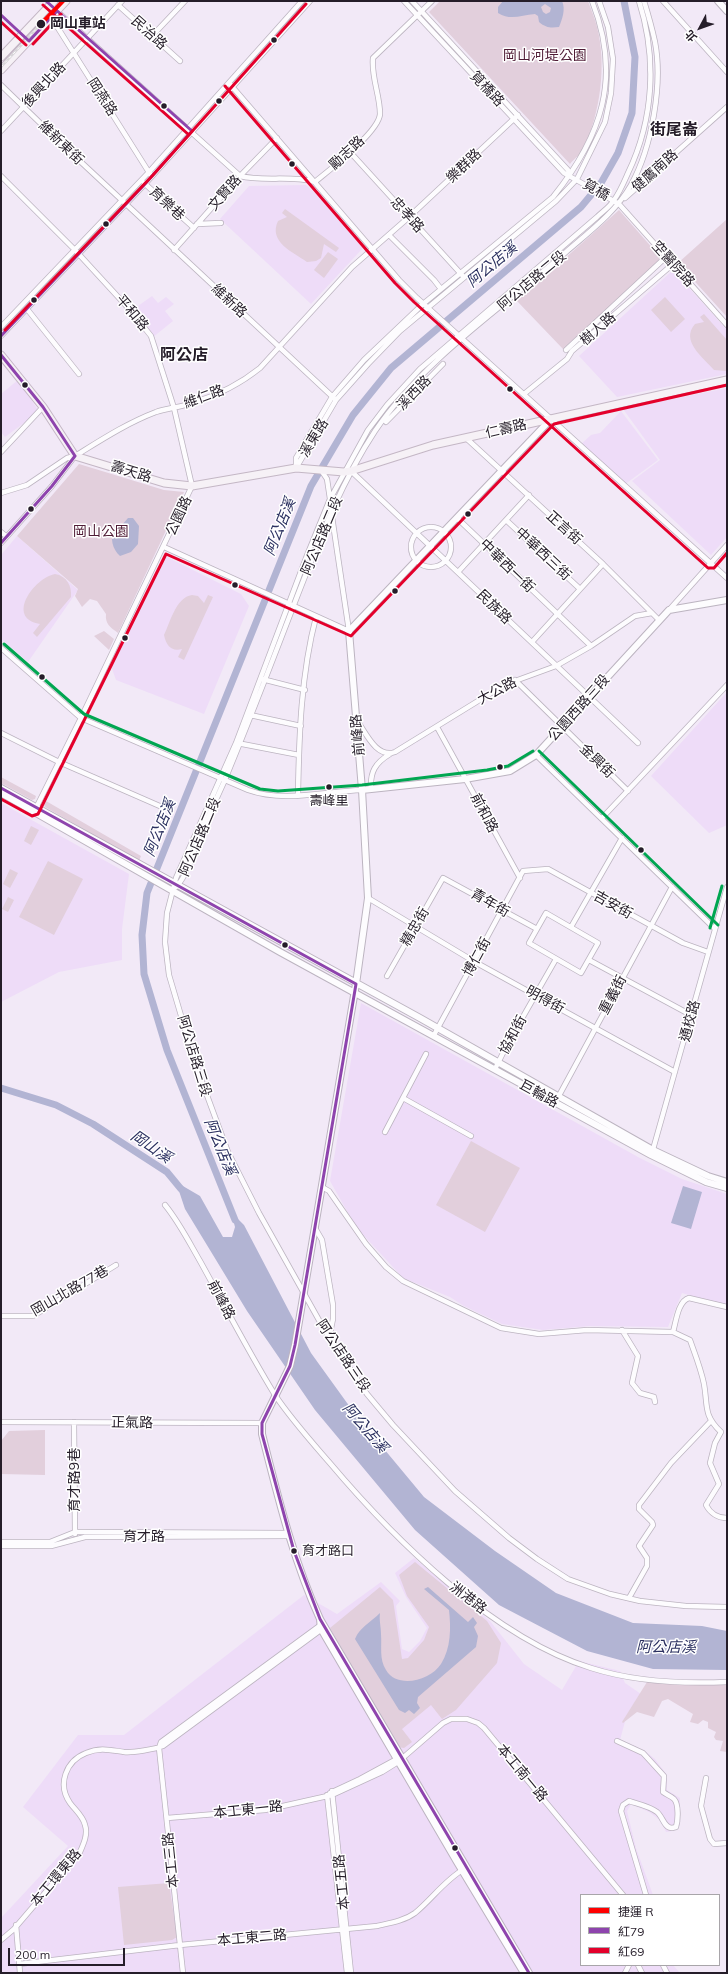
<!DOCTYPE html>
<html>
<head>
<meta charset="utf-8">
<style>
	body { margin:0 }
	#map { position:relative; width:728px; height:1974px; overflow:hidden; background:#f2e9f7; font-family:Mulish,"Noto Sans TC",sans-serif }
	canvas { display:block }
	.frame { position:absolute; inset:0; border:2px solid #251d29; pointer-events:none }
	.legend { position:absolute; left:580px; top:1894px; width:140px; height:72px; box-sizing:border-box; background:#fff; border:1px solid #a8a5a9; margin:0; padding:5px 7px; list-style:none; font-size:12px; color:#251d29 }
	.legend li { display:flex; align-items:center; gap:8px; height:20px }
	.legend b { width:20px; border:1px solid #a8a5a9 }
	.north { position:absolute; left:680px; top:8px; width:40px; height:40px; -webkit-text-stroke:3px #fff; paint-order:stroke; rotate:229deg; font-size:11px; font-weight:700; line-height:16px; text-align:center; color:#251d29 }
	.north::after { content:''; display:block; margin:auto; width:14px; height:18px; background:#251d29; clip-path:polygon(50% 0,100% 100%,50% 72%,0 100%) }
	.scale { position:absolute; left:8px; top:1948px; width:117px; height:18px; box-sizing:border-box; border:2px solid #251d29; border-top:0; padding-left:5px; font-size:12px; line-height:14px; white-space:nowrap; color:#251d29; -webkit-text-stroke:3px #fff; paint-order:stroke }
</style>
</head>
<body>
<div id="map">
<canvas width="728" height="1974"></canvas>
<div class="frame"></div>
<ul class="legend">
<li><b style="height:5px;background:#f00"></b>捷運 R</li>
<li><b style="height:5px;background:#8e44ad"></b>紅79</li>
<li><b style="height:5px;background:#e4002b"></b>紅69</li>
</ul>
<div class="north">北</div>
<div class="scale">200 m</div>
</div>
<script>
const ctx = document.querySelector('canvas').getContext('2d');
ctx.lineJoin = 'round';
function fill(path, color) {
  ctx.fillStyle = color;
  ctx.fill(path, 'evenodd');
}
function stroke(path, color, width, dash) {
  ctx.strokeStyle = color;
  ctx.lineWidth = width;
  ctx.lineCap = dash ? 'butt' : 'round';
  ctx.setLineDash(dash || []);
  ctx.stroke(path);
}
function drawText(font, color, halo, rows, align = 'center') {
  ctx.font = font + ' Mulish,"Noto Sans TC",sans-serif';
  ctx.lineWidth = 3;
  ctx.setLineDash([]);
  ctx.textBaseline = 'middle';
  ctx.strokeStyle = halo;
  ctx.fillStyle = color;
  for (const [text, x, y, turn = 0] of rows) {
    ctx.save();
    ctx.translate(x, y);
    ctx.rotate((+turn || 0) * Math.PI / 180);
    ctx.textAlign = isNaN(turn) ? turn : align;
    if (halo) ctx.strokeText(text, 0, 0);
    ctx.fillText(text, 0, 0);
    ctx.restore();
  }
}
fill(new Path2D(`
	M306 185 328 204 363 248 311 304 220 219 249 186Z
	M673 270 727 330V374L617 397 579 356Z
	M152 296 158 303 166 297 174 304 165 311 173 321 152 338 131 311Z
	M18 380 38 410 28 420 5 437 1 432V394Z
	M727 388V537L711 555 632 481 660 460 623 409Z
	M621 411 658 460 624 485 580 445 591 435 600 433Z
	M17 536 78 590 28 662 1 639V555Z
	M165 556 241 594 249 606 204 714 116 680 111 666Z
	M727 692V825L709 833 651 776Z
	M1 803 129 874 122 929V960L59 972 1 1002Z
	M361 1003 638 1157 682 1179 727 1194V1306L682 1293 668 1327 589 1326 543 1330 502 1324 464 1306 450 1297 403 1278 356 1227 330 1181Z
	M414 1558 490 1621 524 1664 562 1690 579 1661 620 1671 625 1683 641 1694 626 1718 620 1740 645 1751 655 1759 666 1774 667 1790 680 1798V1825L673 1831 666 1832 661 1821 649 1812 631 1804 627 1811 636 1848 653 1895H581V1965H673L680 1973H1V1918L68 1846 23 1807 78 1735H124L304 1595 337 1614 381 1582 400 1601 396 1606 402 1649 409 1652 420 1641 427 1628 406 1597 395 1573Z`), '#eedcf8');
fill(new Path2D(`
	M440 1H588C591 10 595 18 597 27 607 65 600 113 584 148 581 154 574 159 570 164L429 12Z
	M285 209 339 248 336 252 324 244 321 258 316 261 307 262C293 252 268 242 278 221L287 217 282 213Z
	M619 210 662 259 563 349 517 301Z
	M727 219V317L678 263Z
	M328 252 338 259 324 278 314 270Z
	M665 297 685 319 671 332 651 310Z
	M704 314 727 340 726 371 714 370C703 357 680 341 695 324L704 322 700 317Z
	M79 464 164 490 184 492 118 633C110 627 105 624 106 614L97 601 90 599 82 607 75 596 78 589 17 536Z
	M55 574C67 576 72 586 71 597L37 637 33 633 40 624C5 618 34 578 55 574Z
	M192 595 198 596 204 603 208 595 213 597 184 660 178 657 182 649C171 652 166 645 164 635 170 623 176 597 192 595Z
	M104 631 114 639 109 650 94 636Z
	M1 777 36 796 35 799 32 800 1 783Z
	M46 801 141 856 139 861 45 807 44 805Z
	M31 826 39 830 31 845 24 841Z
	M48 861 83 879 54 935 19 917Z
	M10 869 18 873 10 888 3 884Z
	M8 897 14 900 8 912 2 909Z
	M471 1141 520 1168 485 1232 436 1205Z
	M45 1430V1475L1 1474V1441L9 1431Z
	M415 1562 487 1621 501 1643 497 1663 456 1710 442 1719 431 1705 402 1729 412 1742 404 1748 398 1747 330 1628 380 1587 393 1600 402 1659 408 1658 424 1640 429 1627 407 1596 399 1575Z
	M647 1682 683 1685 727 1684V1752L720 1751 723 1741 716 1740 714 1737 716 1732 708 1728V1722L703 1720 698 1724 690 1722 693 1714 668 1699 662 1701 654 1717 637 1712 623 1723 622 1722Z
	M169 1883 177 1937 172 1940 124 1945 118 1887Z`), '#e2cfdc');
fill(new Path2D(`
	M503 1H562C566 9 562 20 559 27 551 28 546 28 539 22L538 16 535 14C521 15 511 21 498 13V7ZM545 4 551 8 550 12 546 14 543 12 541 7Z
	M128 518H133L139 526 138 544 131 552 120 556C112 549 110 538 114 529L122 525Z
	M176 1182 200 1196 223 1237H232L235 1227 231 1212 244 1225 311 1353 355 1414 424 1497 495 1551 556 1593 633 1623 702 1626 727 1631V1670L653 1669 587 1651 499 1605 415 1530 315 1410 247 1311 213 1255 185 1209Z
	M683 1186 702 1192 691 1229 671 1223Z
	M428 1587 468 1622 473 1617 477 1623 474 1627 478 1636 476 1647 418 1697 417 1703 420 1708 414 1714 409 1710 405 1713 399 1710 355 1639C360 1627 370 1623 380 1613 379 1621 381 1626 381 1634 382 1647 379 1659 386 1670 397 1689 430 1681 441 1664 451 1648 451 1628 449 1610L424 1589Z`), '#b2b4d3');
stroke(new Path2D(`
	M1 1088 56 1105 93 1124 167 1172 181 1189
	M235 1220 167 1050 144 974 142 935 147 893 311 486 353 415 391 368 581 207 601 183 618 153 632 113 635 57 624 1`), '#b2b4d3', 7);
const street = new Path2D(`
	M404 1 564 173 619 204 727 325
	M412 1 568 170 570 175
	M639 1C657 58 654 119 628 173 624 182 620 192 614 200 610 207 602 212 597 217L420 369 387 405 368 430 330 499 306 558 236 743 176 878 167 913 165 942 169 975 195 1063 228 1152 259 1213 329 1338 367 1394 393 1425 455 1491 509 1538 537 1559 568 1579 610 1594 640 1601 686 1606 727 1607
	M663 1 727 72
	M50 5 240 176C264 182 290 175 315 182 329 170 379 132 380 114 380 95 371 77 373 58L432 1
	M118 5 180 61
	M51 17 150 174
	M152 36 185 1
	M229 83 399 280 417 298 727 578
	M1 85 67 149 335 399
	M1 131 122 1
	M350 152 462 275
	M1 176 75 250 131 311 151 336 174 408 192 486 81 718 35 810
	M144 183 194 228
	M625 198 727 107
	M197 224 221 223
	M389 235 434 280 441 289
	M174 250 240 176 277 138
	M27 309 79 374
	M1 327 149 172 302 1
	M1 336 145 184 310 1
	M566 350 666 257
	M524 394 567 359 572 351 673 264
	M386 422 443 364
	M466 438 603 564 659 620
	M1 452 43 407
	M296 466V458L332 397 364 360 423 304 553 197C602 136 622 77 592 1
	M296 468 336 400 368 364 400 331 556 201 577 179 605 122 611 93 613 59 608 27 599 1
	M321 470 327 479 330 499
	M351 471 638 743
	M1 493 27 485 67 458 75 456C101 440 127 423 156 412 168 408 182 407 195 402 218 395 240 384 260 368L352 267 409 217 518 115
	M331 510 349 631
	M457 518 591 646
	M506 520 580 589
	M411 547a20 20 0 1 1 40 0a20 20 0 1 1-40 0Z
	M1 532 6 536
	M1 543 52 486 75 456
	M164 547 349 631
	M458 572 529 495
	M669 610 727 545
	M532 642 603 564
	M1 648 81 718 248 790C284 803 325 791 362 790
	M262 679 305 690
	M515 680 628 791
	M250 715 301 726
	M356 719C365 731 376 759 395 752L504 685 556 666 591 646 635 616 652 613
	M437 727 520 878
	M1 733 59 762 162 807
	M237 743 299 755
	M536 755 715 929
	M371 789C370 772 375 763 390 754
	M298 795C299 736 301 674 316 617
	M602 818 727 685
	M176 887C189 873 193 852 200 835 208 817 216 800 224 782 249 722 272 662 295 602 318 543 340 484 375 431 423 360 502 308 566 252 589 232 616 212 631 185 652 147 663 84 655 42 652 28 648 14 644 1
	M368 898 475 962 675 1072
	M546 913 598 943 581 973 529 943Z
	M571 927 622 838
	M589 960 691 1015
	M387 976 443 878 537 929
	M434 1035 523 871 548 869 683 943 708 952
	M495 1069 508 1043 556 959
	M403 1098 471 1136
	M555 1103 672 887
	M385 1132 426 1054
	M652 1153 727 887
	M322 1187 329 1191 366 1244 386 1267 403 1281 501 1328 539 1334 587 1330 673 1332 690 1340C695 1354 701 1369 704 1384 708 1406 703 1415 721 1432L715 1443 710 1463 719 1484 706 1505C710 1513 718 1518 727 1518
	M165 1205C179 1222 189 1242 200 1261 225 1306 248 1351 275 1395 291 1419 310 1440 329 1462 394 1539 493 1638 591 1668 635 1682 681 1684 727 1682
	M315 1228 322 1240 333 1305V1319L329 1338
	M1 1316H33L116 1265
	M622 1330 638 1356 632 1383 640 1393 654 1397 655 1402
	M673 1332C676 1322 678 1301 689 1298L727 1307
	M1 1422 262 1423
	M74 1422 75 1534
	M1 1542H50L75 1532H83L288 1533
	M1 1546H51L85 1537 289 1536
	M629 1598 647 1566V1558L639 1546 653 1525 652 1522 639 1509V1505L671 1463 710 1422
	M617 1741 643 1753 664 1776 663 1792C667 1795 671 1796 674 1799 679 1804 678 1821 676 1827L672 1828C664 1828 663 1817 657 1812 649 1806 638 1804 629 1801L623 1805 621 1811 646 1895
	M706 1778 701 1806 710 1839 714 1844 727 1843
	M332 1791 351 1973
	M330 1793 360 1779 395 1760
	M327 1795 347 1973
	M167 1818 265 1810 332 1795 382 1772 398 1762 443 1723 451 1719H467L478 1723 484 1728 623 1895
	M16 1925 20 1973
	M1 1940 14 1929 80 1852C84 1843 88 1834 85 1825 83 1816 75 1810 70 1803 57 1784 66 1761 86 1753 100 1747 110 1750 124 1752 133 1753 155 1749 163 1746L322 1629
	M19 1964 180 1945 377 1926C390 1923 404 1921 415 1913 432 1899 445 1880 464 1869
	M638 1965 642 1973
	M663 1965 667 1973
	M183 1973 159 1748 161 1742 322 1624
	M625 1973 629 1965`);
const secondary = new Path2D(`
	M718 1 727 11
	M1 788 420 1018 653 1150 708 1176 727 1182
	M362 790 465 779 510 771 536 755 669 610 727 600
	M1 793 280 952 651 1155 706 1182 727 1188
	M320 1619 321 1629 457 1862 524 1973
	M529 1973 320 1619C293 1560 278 1497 262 1434V1423L290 1366 295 1345 356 984 368 898 362 790 349 631 551 419`);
const primary = new Path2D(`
	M1 57 54 1
	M1 70 66 1
	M1 355 43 407 75 456 164 483 192 486 296 468 344 472 351 471 433 445 727 380`);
stroke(street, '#bcb4c0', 6);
stroke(secondary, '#bcb4c0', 8);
stroke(primary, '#c4b7c5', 9);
stroke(street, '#fdfcfe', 4.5);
stroke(secondary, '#fdfcfe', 6);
stroke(primary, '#f6f1f6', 7);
const rail = new Path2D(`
	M1 67 41 24`);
stroke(rail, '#d8d5d9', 2.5);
stroke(rail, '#fff', 1, [3]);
stroke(new Path2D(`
	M1 15 29 41 57 11
	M1 336 145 184 192 131 46 1
	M1 355 43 407 75 456
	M1 543 52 486 75 456
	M1 788 356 984 295 1345 290 1366 262 1423V1434L294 1551 320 1619 529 1973`), '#8e44ad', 3);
stroke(new Path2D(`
	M43 5 189 135
	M1 22 26 45
	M33 44 61 14
	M225 86 395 283 414 302 708 568H714L727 553
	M5 330 153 175 306 4
	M1 799 32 816 38 814 166 554 351 636 554 424 727 385`), '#e4002b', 3);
stroke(new Path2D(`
	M4 644 84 714 260 789 278 791 362 785 487 770 508 766 533 751
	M539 751 718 925
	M710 928 722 886`), '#00a651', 3);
stroke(new Path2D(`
	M41 24 63 1`), '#f00', 4);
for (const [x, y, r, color] of [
	[41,24,5,"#251d29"],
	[274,40,3.5,"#251d29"],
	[219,101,3.5,"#251d29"],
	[164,106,3.5,"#251d29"],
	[292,164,3.5,"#251d29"],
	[106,224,3.5,"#251d29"],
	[34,300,3.5,"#251d29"],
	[25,385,3.5,"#251d29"],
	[510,389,3.5,"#251d29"],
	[31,509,3.5,"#251d29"],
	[468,514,3.5,"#251d29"],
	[235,585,3.5,"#251d29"],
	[395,591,3.5,"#251d29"],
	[125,638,3.5,"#251d29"],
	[42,677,3.5,"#251d29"],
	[500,767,3.5,"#251d29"],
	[329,787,3.5,"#251d29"],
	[641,850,3.5,"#251d29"],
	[285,945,3.5,"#251d29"],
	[294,1551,3.5,"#251d29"],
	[455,1848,3.5,"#251d29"]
]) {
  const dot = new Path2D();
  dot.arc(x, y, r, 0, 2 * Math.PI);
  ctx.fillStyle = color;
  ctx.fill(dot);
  stroke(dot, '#fff', 1.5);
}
drawText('13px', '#251d29', '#fff', [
	["壽峰里",329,801],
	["育才路口",302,1551,"left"]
]);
drawText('bold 14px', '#251d29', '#fff', [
	["岡山車站",50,24]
], 'left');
drawText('14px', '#251d29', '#fff', [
	["民治路",149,33,42],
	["後興北路",44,85,-47],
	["筧橋路",487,89,47],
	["岡燕路",102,97,57],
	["維新東街",61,143,44],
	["勵志路",347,153,-43],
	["樂群路",464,166,-44],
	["健鷹南路",655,171,-42],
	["筧橋",596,190,30],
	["文賢路",225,193,-49],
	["育樂巷",167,204,43],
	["忠孝路",407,215,48],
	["空醫院路",673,264,48],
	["阿公店路二段",532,281,-40],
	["維新路",229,301,43],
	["平和路",132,313,50],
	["樹人路",598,329,-41],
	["溪西路",414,393,-46],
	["維仁路",204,397,-20],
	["仁壽路",506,429,-13],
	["溪東路",314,438,-59],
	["壽天路",131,472,17],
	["公園路",179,516,-65],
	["正言街",564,528,42],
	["阿公店路二段",322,536,-67],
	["中華西三街",543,554,43],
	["中華西一街",507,566,44],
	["民族路",494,607,44],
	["大公路",497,691,-28],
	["公園西路三段",579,708,-48],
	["前峰路",358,735,-95],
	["金興街",597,761,44],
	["前和路",484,813,62],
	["阿公店路二段",200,837,-67],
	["青年街",490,903,30],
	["吉安街",613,905,29],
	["精忠街",415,927,-60],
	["博仁街",477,957,-61],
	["重義街",613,995,-62],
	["明得街",545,1000,29],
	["通校路",690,1021,-75],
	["協和街",513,1035,-61],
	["阿公店路三段",194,1056,73],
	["巨輪路",539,1094,29],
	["岡山北路77巷",70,1291,-30],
	["前峰路",221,1300,62],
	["阿公店路三段",343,1356,56],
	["正氣路",132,1423,1],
	["育才路9巷",75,1480,-90],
	["育才路",144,1537],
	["洲港路",468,1598,38],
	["本工南一路",522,1773,50],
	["本工東一路",248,1810,-6],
	["本工三路",171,1860,-96],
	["本工環東路",56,1878,-50],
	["本工五路",342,1882,-96],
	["本工東二路",252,1938,-5]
]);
drawText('14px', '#4f1c36', '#fff', [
	["岡山河堤公園",545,56],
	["岡山公園",101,532]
]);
drawText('italic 15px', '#2b3060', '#fff', [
	["阿公店溪",492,265,-40],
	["阿公店溪",280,527,-68],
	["阿公店溪",160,828,-68],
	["岡山溪",151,1147,34],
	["阿公店溪",220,1147,68],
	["阿公店溪",365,1428,49],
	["阿公店溪",666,1647]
]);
drawText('bold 16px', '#251d29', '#fff', [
	["街尾崙",674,130],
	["阿公店",184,355]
]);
</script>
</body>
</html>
